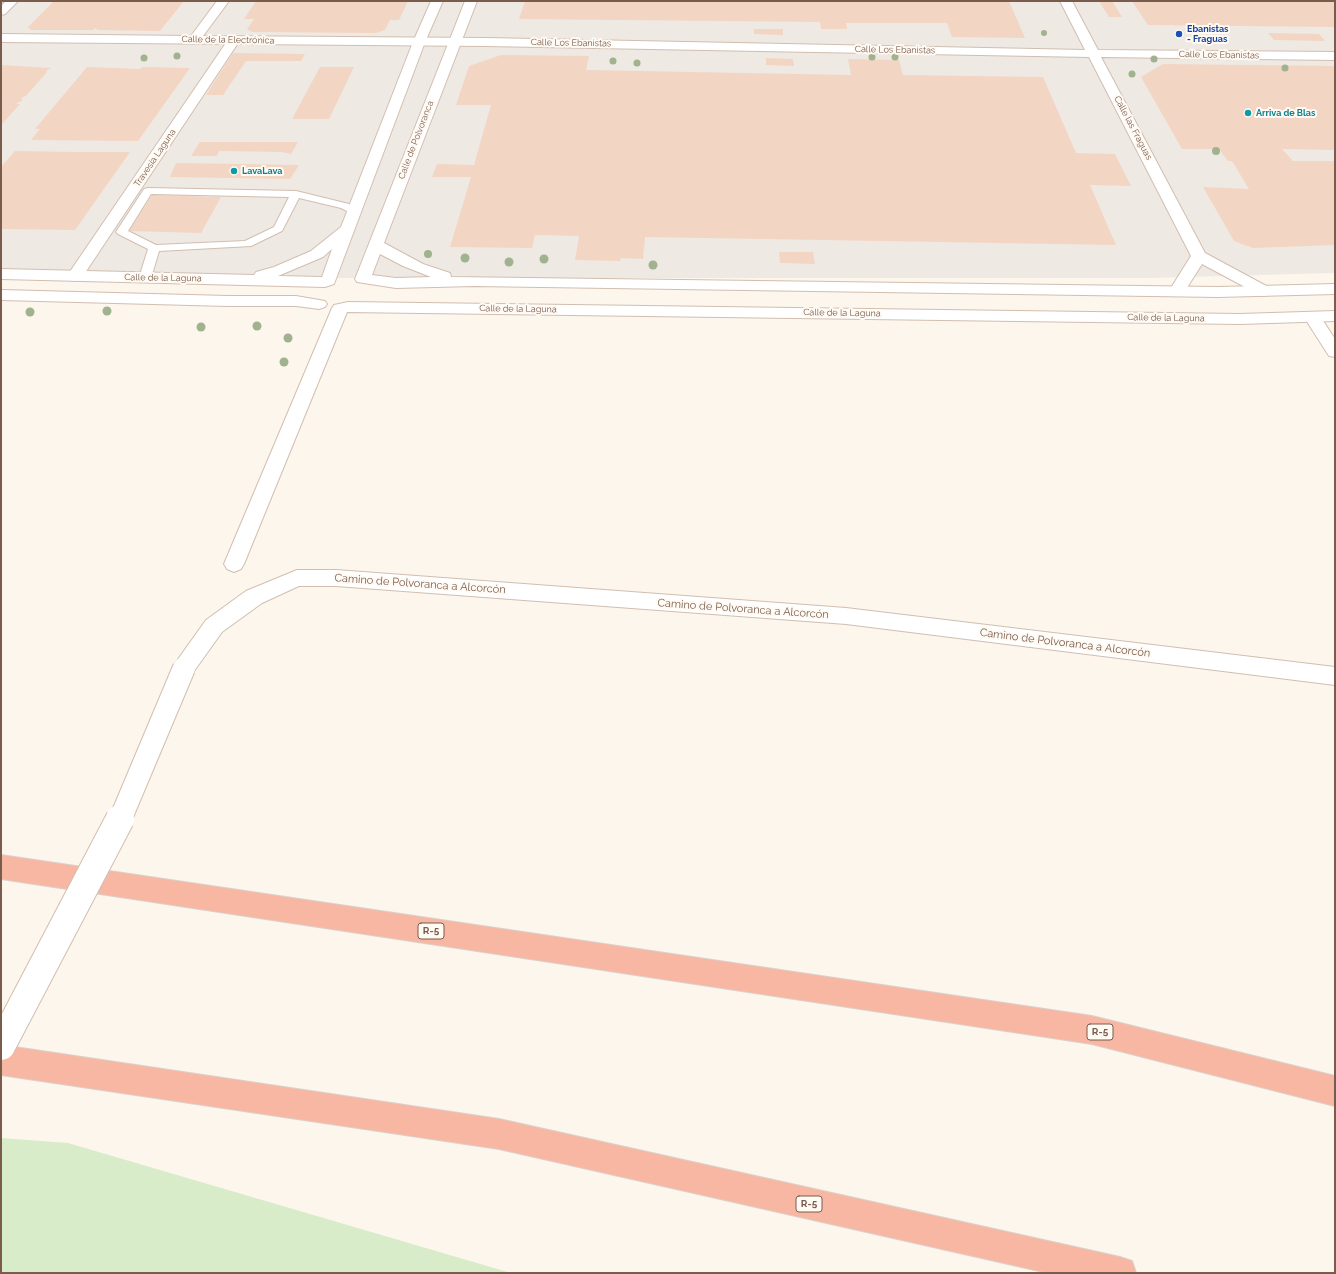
<!DOCTYPE html>
<html>
<head>
<meta charset="utf-8">
<style>
	body { margin:0 }
	#map { position:relative; width:1336px; height:1274px; overflow:hidden; background:#fdf6ec; font-family:Raleway,sans-serif }
	canvas { display:block }
	.frame { position:absolute; inset:0; border:2px solid #7a5c4d; pointer-events:none }
</style>
</head>
<body>
<div id="map">
<canvas width="1336" height="1274"></canvas>
<div class="frame"></div>
</div>
<script>
const ctx = document.querySelector('canvas').getContext('2d');
ctx.lineJoin = 'round';
function fill(path, color) {
  ctx.fillStyle = color;
  ctx.fill(path, 'evenodd');
}
function stroke(path, color, width, dash) {
  ctx.strokeStyle = color;
  ctx.lineWidth = width;
  ctx.lineCap = dash ? 'butt' : 'round';
  ctx.setLineDash(dash || []);
  ctx.stroke(path);
}
function drawText(font, color, halo, rows, align = 'center') {
  ctx.font = font + ' Raleway,sans-serif';
  ctx.lineWidth = 4;
  ctx.setLineDash([]);
  ctx.textBaseline = 'middle';
  ctx.strokeStyle = halo;
  ctx.fillStyle = color;
  for (const [text, x, y, turn = 0] of rows) {
    ctx.save();
    ctx.translate(x, y);
    ctx.rotate((+turn || 0) * Math.PI / 180);
    ctx.textAlign = isNaN(turn) ? turn : align;
    if (halo) ctx.strokeText(text, 0, 0);
    ctx.fillText(text, 0, 0);
    ctx.restore();
  }
}
fill(new Path2D(`
	M1 1H1335V273L1150 278H1Z`), '#efe9e4');
fill(new Path2D(`
	M1 1138 68 1143 511 1273H1Z`), '#d8ecc9');
fill(new Path2D(`
	M54 1H184L160 31 98 30 95 28 93 30H31L28 27Z
	M256 1H408L399 20H390L385 30 376 33 252 32 247 29 254 19H244Z
	M525 1H1009L1025 38 952 37 947 23H846L847 29H821L820 22 519 19Z
	M1099 1H1112L1122 17H1109Z
	M1132 1H1335V27L1148 25Z
	M754 29H783V35L754 34Z
	M1268 33 1319 34 1325 41 1274 40Z
	M233 53 305 54 301 61H246L223 95H206Z
	M501 55 589 56 586 70 851 75 848 59 899 60 903 75 1043 77 1076 153 1115 154 1131 186 1090 185 1116 245 645 237 643 259 621 258 620 261 575 260 579 236 535 235 532 248 450 247 471 177H432L437 164 474 165 491 105H456L469 66Z
	M766 58 793 59 794 66 766 65Z
	M1163 64 1335 66V150L1282 149 1293 161H1335V245L1253 248 1234 241 1203 187 1249 189 1232 161H1228L1219 149H1182L1141 77Z
	M1 65 51 68 46 71 47 72 26 96 21 98 23 100 16 104H20L1 125Z
	M87 67 140 69 142 67 190 68 138 141 31 140 40 129H35Z
	M320 67H354L329 119H292Z
	M200 142H298L291 154 282 152 219 151 217 156H191Z
	M15 151 77 152H130L75 230 1 229V167Z
	M176 163 299 165 290 179 170 177Z
	M152 195 221 197 201 233 129 231Z
	M779 252H813L815 264 780 263Z`), '#f3d5c3');
const service = new Path2D(`
	M148 188 296 191 349 204 360 212 355 215 341 208 299 198 282 231 251 246 159 251 151 278 149 280H141L139 278 148 249 118 234 116 232 144 189ZM151 194 289 197 274 227 245 241 156 245 128 231Z`);
const pedestrian = new Path2D(`
	M234 36 238 37 240 40 83 276 81 279 75 281 69 279 67 276 230 37Z`);
const minor = new Path2D(`
	M6 1H18L5 14 1 15V6Z
	M217 1H229L203 36 486 38 1085 50 1060 1H1072L1098 50 1335 52V60L1101 57 1205 253 1270 288 1272 291 1270 294 1264 296 1258 294 1202 264 1183 294 1177 296 1171 294 1169 291 1191 256 1089 57 486 46 1 42V34L191 36Z
	M1312 312 1318 313 1335 339V357L1329 356 1304 317 1306 313Z
	M297 570H336L846 608 1335 667V685L846 624 336 586H299L262 603 222 632 192 674 184 677 176 674 173 668 176 662 206 620 246 591Z`);
const tertiary = new Path2D(`
	M431 1H443L425 42 334 284 325 287 1 279V269L254 275 256 272 274 267 311 251 341 227 413 42ZM332 249 322 277 278 276 323 257Z
	M465 1H477L384 243 423 264 450 273 451 277 1218 287 1335 284V294L1218 297 474 286 396 288 357 282 355 279ZM380 254 403 266 431 277 396 278 372 275Z
	M1 290 228 296H296L325 301 327 304 325 307 319 309 296 306H228L1 300Z
	M348 302 1240 314 1335 311V321L1240 324 347 312 244 564 241 569 234 572 227 569 224 564 332 308 334 305Z`);
const motorway = new Path2D(`
	M1 855 1092 1016 1335 1076V1106L1092 1044 1 879Z
	M1 1045 499 1119 1120 1257 1132 1261 1136 1273H1048L499 1149 1 1075Z`);
stroke(service, '#d1beb0', 2);
stroke(pedestrian, '#d1beb0', 2);
stroke(minor, '#d1beb0', 2);
stroke(tertiary, '#d1beb0', 2);
stroke(motorway, '#dad1cd', 2);
fill(service, '#fff');
fill(pedestrian, '#fff');
fill(minor, '#fff');
fill(tertiary, '#fff');
fill(motorway, '#f7b7a3');
const minorBridgeFar1 = new Path2D(`
	M120 820 184 668`);
const minorBridge = new Path2D(`
	M1 1046 120 819`);
stroke(minorBridgeFar1, '#d1beb0', 24, []);
stroke(minorBridge, '#d1beb0', 30, []);
stroke(minorBridgeFar1, '#fff', 22);
stroke(minorBridge, '#fff', 28);
ctx.fillStyle = '#a0b28e';
for (const [x, y, r] of [
	[1044,33,3],
	[177,56,3.5],
	[872,57,3.5],
	[895,57,3.5],
	[144,58,3.5],
	[1154,59,3.5],
	[613,61,3.5],
	[637,63,3.5],
	[1285,68,3.5],
	[1132,74,3.5],
	[1216,151,4],
	[428,254,4],
	[465,258,4.5],
	[544,259,4.5],
	[509,262,4.5],
	[653,265,4.5],
	[107,311,4.5],
	[30,312,4.5],
	[257,326,4.5],
	[201,327,4.5],
	[288,338,4.5],
	[284,362,4.5]
]) {
  ctx.beginPath();
  ctx.arc(x, y, r, 0, 2 * Math.PI);
  ctx.fill();
}
for (const [x, y, r, color] of [
	[1179,34,4,"#1a4fb4"],
	[1248,113,4,"#0f9aa8"],
	[234,171,4,"#0f9aa8"]
]) {
  const dot = new Path2D();
  dot.arc(x, y, r, 0, 2 * Math.PI);
  ctx.fillStyle = color;
  ctx.fill(dot);
  stroke(dot, '#fffaf3', 1.5);
}
drawText('bold 9px', '#164399', '#fffaf3', [
	["Ebanistas",1187,29],
	["- Fraguas",1187,39]
], 'left');
drawText('9px', '#7a5c4d', '#fffaf3', [
	["Calle de la Electrónica",228,40,1],
	["Calle Los Ebanistas",571,43,1],
	["Calle Los Ebanistas",895,50,1],
	["Calle Los Ebanistas",1219,55,1],
	["Calle las Fraguas",1133,128,62],
	["Calle de Polvoranca",416,140,-69],
	["Travesía Laguna",155,158,-56],
	["Calle de la Laguna",163,278,1],
	["Calle de la Laguna",518,309,1],
	["Calle de la Laguna",842,313,1],
	["Calle de la Laguna",1166,318,1]
]);
drawText('bold 9px', '#0d838f', '#fffaf3', [
	["Arriva de Blas",1256,113],
	["LavaLava",242,171]
], 'left');
for (const [x, y, w] of [
	[431,931,26],
	[1100,1032,26],
	[809,1204,26]
]) {
  const box = new Path2D();
  box.roundRect(x - w / 2, y - 8, w, 16, 3);
  ctx.fillStyle = '#fffaf3';
  ctx.fill(box);
  stroke(box, '#7a5c4d', 1);
}
drawText('bold 10px', '#7a5c4d', null, [
	["R-5",431,931],
	["R-5",1100,1032],
	["R-5",809,1204]
]);
drawText('11px', '#7a5c4d', '#fffaf3', [
	["Camino de Polvoranca a Alcorcón",420,584,4],
	["Camino de Polvoranca a Alcorcón",743,609,4],
	["Camino de Polvoranca a Alcorcón",1065,643,7]
]);
</script>
</body>
</html>
